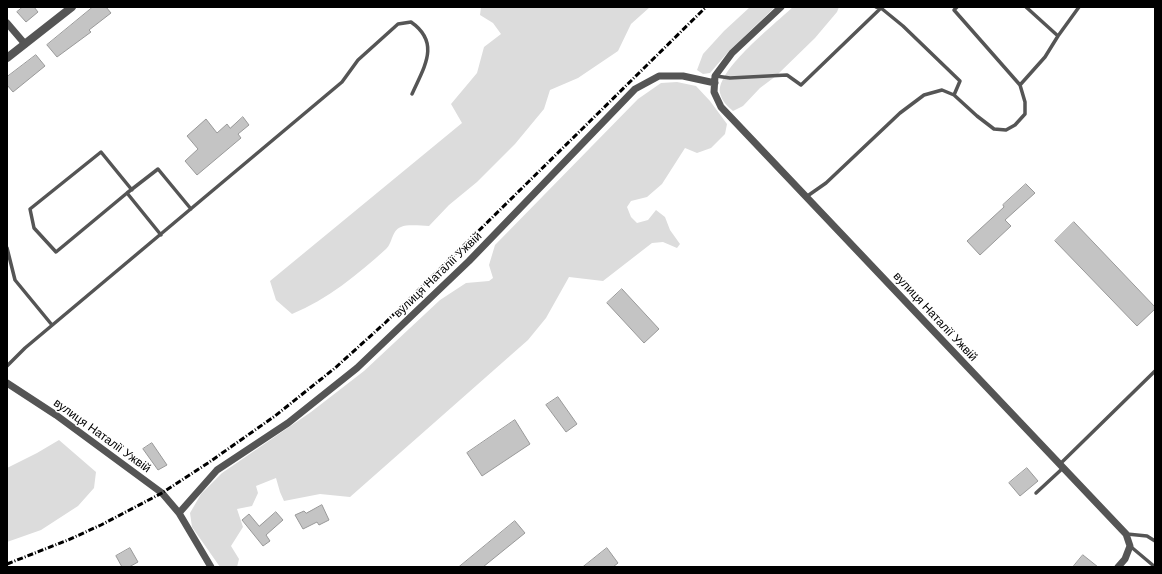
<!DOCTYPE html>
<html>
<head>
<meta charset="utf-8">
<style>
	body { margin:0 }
	#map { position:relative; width:1162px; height:574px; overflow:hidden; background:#fff; font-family:Helvetica,sans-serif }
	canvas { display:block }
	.frame { position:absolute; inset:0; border:8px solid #000; pointer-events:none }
</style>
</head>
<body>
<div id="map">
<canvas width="1162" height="574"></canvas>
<div class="frame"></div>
</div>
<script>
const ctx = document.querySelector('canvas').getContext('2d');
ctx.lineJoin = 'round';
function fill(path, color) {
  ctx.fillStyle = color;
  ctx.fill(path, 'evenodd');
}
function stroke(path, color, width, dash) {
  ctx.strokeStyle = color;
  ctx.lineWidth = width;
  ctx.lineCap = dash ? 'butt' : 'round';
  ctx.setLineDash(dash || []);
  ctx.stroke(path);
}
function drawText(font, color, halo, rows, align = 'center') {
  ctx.font = font + ' Helvetica,sans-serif';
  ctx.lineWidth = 3;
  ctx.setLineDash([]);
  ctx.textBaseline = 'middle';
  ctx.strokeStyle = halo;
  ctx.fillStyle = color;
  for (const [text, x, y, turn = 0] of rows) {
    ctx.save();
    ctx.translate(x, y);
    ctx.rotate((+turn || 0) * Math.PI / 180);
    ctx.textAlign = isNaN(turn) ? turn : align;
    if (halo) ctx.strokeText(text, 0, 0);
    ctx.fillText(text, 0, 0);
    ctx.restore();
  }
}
fill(new Path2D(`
	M481 7H650L631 24 618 51 578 78 550 90 544 109 515 144 477 182 449 205 429 226C421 226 408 224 401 227 391 231 393 243 386 249 357 275 328 299 292 314L276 300 270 281 462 123 451 104 477 73 484 47 501 34 493 23 480 15Z
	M750 7H775L729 51 710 73 703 74 697 70 703 54 724 31Z
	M793 7H839L837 12 815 38 776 76 760 88 743 106 733 111C727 106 722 101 720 93 716 70 776 23 793 7Z
	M677 82 696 86 710 101 727 124 725 134 711 148 697 153 685 148 662 184 647 197 631 201 627 207 631 217 637 223 648 220 656 210 665 217 670 230 680 244 677 248 663 242 652 243 603 281 569 277 546 318 528 340 350 497 320 494 284 501 280 492 276 478 256 486 258 493 252 506 237 509 243 527 231 546 239 559 237 567H220L192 527 190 513 201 494 222 473 311 412 364 371 440 300 466 283 489 281 493 278 489 265 495 245 638 99 661 83Z
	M59 440 96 472 94 488 78 506 41 530 7 542V468L37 453Z`), '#dcdcdc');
const building = new Path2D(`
	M23 7H34L38 12 26 22 17 12Z
	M93 7H106L111 13 89 30 91 32 57 57 47 45Z
	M36 55 45 66 13 92 7 85V77Z
	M243 117 249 125 238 134 241 138 197 175 185 161 198 149 187 136 206 119 217 133 227 124 230 128Z
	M1026 184 1035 193 1005 220 1011 226 980 255 967 241 1004 207 1003 205Z
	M1074 222 1155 307V309L1137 326 1055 241Z
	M622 289 659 329 644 343 607 303Z
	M558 397 577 424 566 432 546 405Z
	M515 420 530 444 482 476 467 453Z
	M152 443 167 465 158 470 143 449Z
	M1027 468 1038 481 1020 496 1009 483Z
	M322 505 329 520 319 525 317 522 303 529 295 515 304 511 306 513Z
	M276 512 283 520 266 535 270 541 263 546 242 520 249 514 259 526Z
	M515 521 525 533 483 567H459Z
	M130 548 138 562 129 567H122L116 556Z
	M607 548 618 563 613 567H583Z
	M1083 555 1098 567H1073Z`);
fill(building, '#c4c4c4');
stroke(building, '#999', 1);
stroke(new Path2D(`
	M876 7 881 8 903 26 960 81 954 95
	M957 7 954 10 1020 85
	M1026 7 1058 36
	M716 76 730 78 787 75 801 85 882 7
	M127 193 56 252 34 228 30 209 101 152 132 190
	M806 197 826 183 900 113 924 95 942 90 954 95 977 116 994 129 1006 130 1015 125 1025 114V102L1020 85 1045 57 1058 36 1079 7
	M161 235 127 193 158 169 191 209
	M7 248 15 280 52 325
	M7 366 25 348 342 82 358 60 398 24 411 22C441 43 424 67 412 94
	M1060 464 1155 371
	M1036 493 1063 468
	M1127 534 1147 536 1155 541
	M1130 546 1155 567`), '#555', 3.5);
stroke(new Path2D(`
	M781 7 732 53 715 76 714 92 721 107 1126 534 1130 546 1125 559 1118 567
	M7 23 25 44
	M7 383 56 415 162 493 179 513 211 567
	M179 513 217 470 288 423 357 368 469 261 635 89 659 76H683L715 83`), '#555', 7);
stroke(new Path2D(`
	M7 58 72 7`), '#555', 8);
stroke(new Path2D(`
	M7 564 68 540 101 525 162 493 208 463 275 416 335 368 386 322 706 7`), '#000', 3, [6, 2, 1, 2]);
drawText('12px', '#000', '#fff', [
	["вулиця Наталії Ужвій",438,275,-44],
	["вулиця Наталії Ужвій",935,317,47],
	["вулиця Наталії Ужвій",102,436,36]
]);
</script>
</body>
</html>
